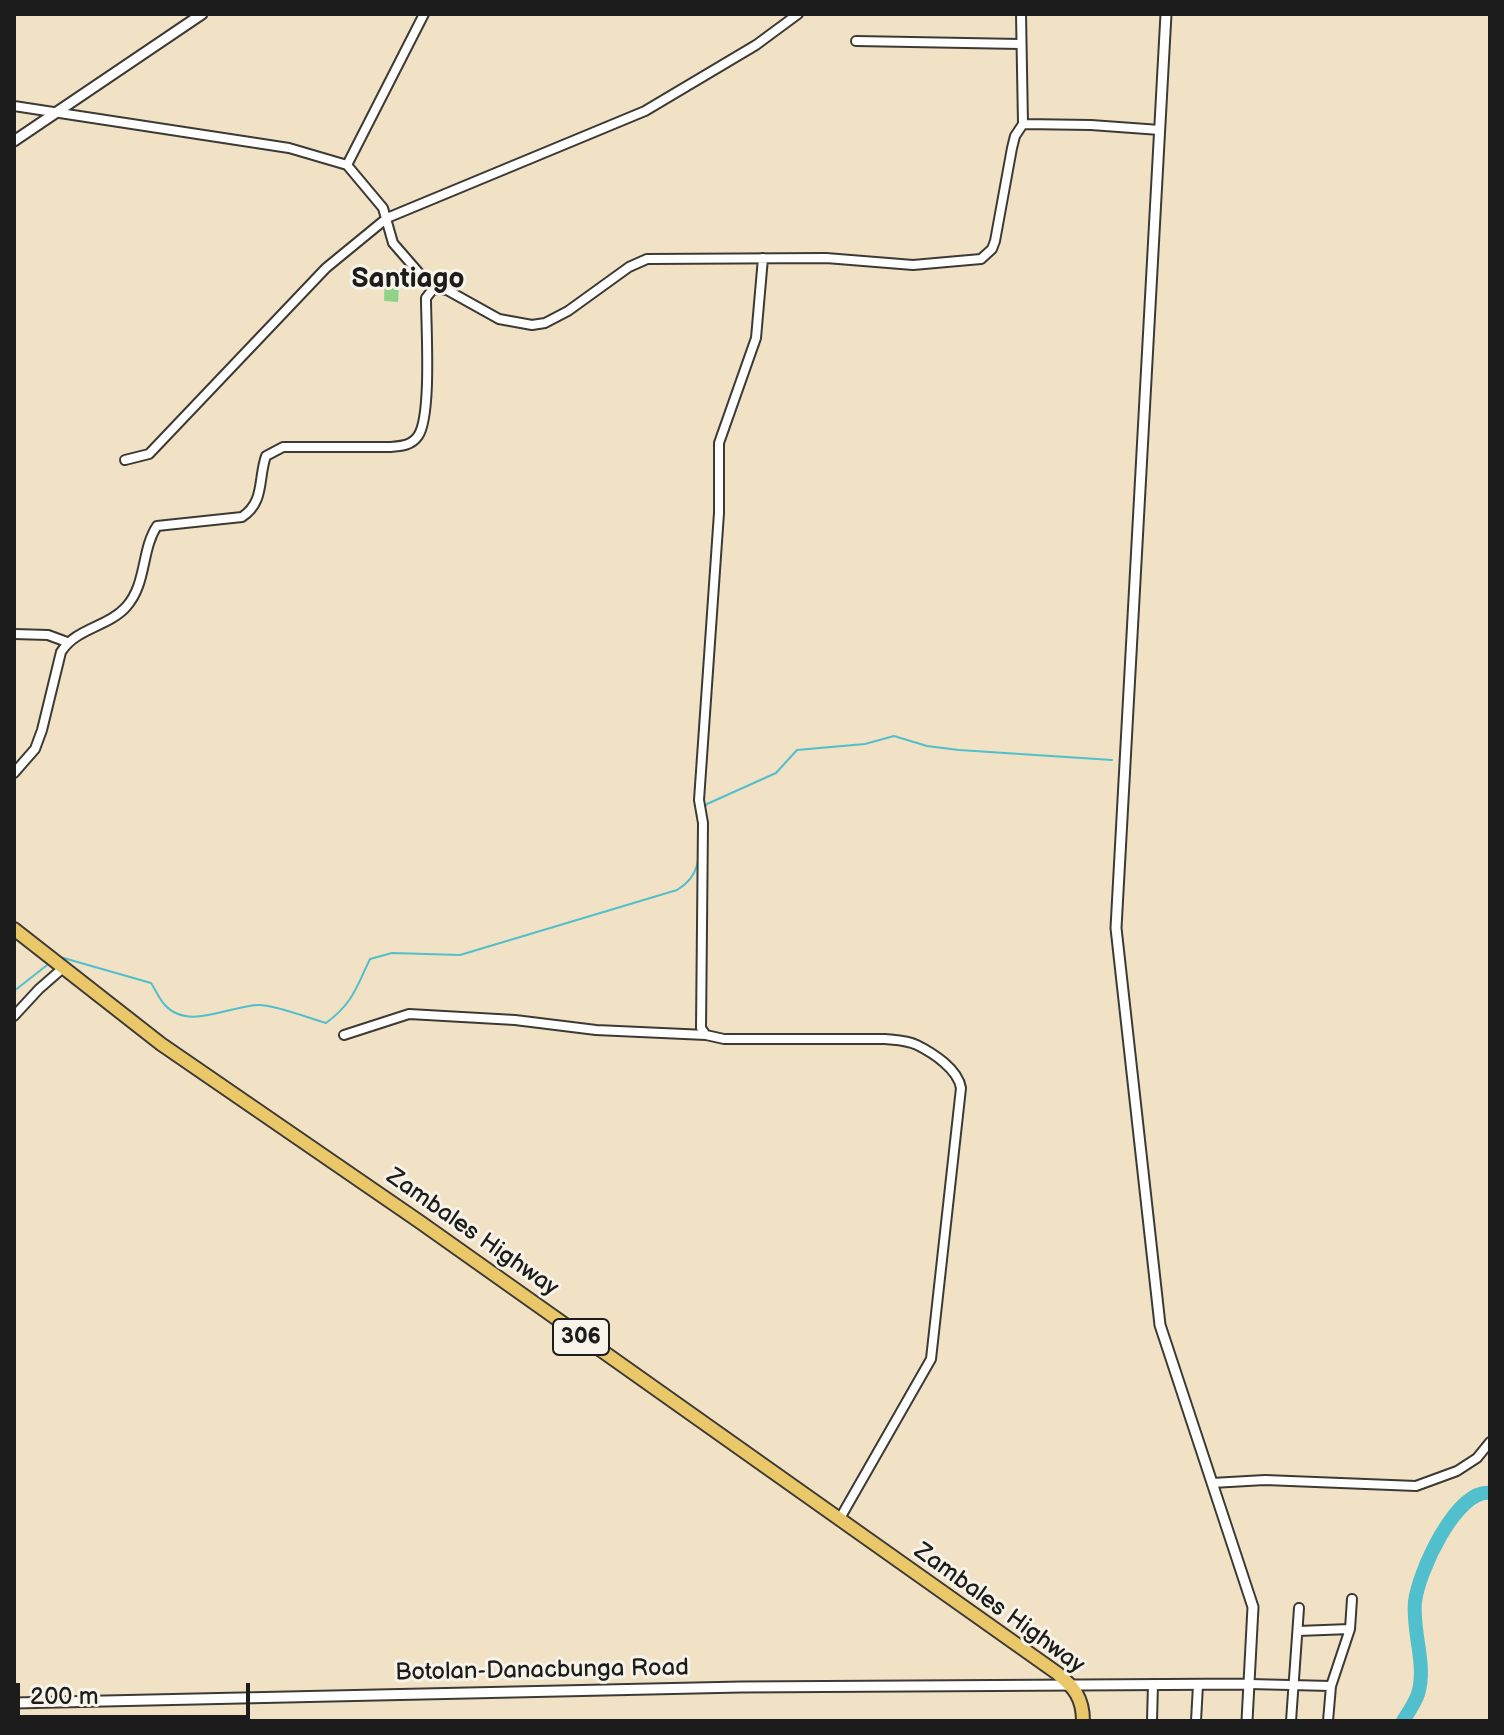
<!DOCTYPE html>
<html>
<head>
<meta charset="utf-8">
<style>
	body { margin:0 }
	#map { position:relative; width:1504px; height:1735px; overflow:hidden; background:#f1e1c5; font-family:"Balsamiq Sans",sans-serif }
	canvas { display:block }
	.frame { position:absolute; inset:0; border:16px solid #1c1c1c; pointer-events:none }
	.scale { position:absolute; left:16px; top:1683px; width:234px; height:36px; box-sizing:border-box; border:4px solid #1c1c1c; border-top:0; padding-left:10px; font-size:24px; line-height:28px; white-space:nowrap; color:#1c1c1c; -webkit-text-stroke:6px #f7f3e8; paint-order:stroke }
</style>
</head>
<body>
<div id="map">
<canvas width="1504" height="1735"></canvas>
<div class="frame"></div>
<div class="scale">200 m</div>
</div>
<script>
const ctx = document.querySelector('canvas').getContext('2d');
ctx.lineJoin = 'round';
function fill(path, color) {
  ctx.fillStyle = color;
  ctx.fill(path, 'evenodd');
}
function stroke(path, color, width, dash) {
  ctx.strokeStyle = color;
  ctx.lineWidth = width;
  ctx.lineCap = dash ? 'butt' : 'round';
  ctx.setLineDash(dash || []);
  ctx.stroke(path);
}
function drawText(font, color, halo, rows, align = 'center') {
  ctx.font = font + ' "Balsamiq Sans",sans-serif';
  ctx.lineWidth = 6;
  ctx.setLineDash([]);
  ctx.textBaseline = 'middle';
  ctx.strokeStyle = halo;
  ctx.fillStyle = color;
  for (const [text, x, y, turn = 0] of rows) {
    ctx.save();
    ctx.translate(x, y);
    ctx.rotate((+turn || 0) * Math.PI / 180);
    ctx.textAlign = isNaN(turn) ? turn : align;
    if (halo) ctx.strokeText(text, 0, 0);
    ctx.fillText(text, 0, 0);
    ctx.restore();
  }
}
fill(new Path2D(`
	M385 269 400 270 398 302 384 301Z`), '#90d289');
stroke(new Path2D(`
	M704 808 707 804 776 773 797 750 865 744 894 736 927 746 959 750 1112 760
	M60 957 151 983C155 989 159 998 164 1004 188 1032 230 1005 259 1005 276 1005 308 1018 326 1023 353 1003 356 988 370 959L392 953 460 955 677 890C706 873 698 847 698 817
	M14 991 51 962`), '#52bfcc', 2);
stroke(new Path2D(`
	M1403 1721C1408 1713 1415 1703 1418 1694 1427 1665 1412 1632 1415 1602 1418 1573 1456 1489 1490 1493`), '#52bfcc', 14);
const minor = new Path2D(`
	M856 41 1020 44
	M14 106 289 148 347 165 383 208 393 243 433 289
	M1023 124 1091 125 1160 130
	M347 165 424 14
	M763 258 756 338 719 443V513L699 800 703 823 701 1028 706 1035 724 1039H885C895 1040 907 1040 917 1045 933 1053 958 1069 961 1088L931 1359 839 1520
	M125 460 149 454 326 268 387 218 645 111 756 45 798 14
	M14 634 48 635 67 642
	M14 773 35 749 42 730 61 652C76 628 108 627 126 607 147 584 141 550 157 526L242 517C265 502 258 478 266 456L283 447H390C401 446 411 446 418 436 432 416 426 326 426 298L433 289 447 290 499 319 532 325 545 323 568 311 629 267 647 259 826 258 913 265 981 259 992 249 995 241 1012 148 1015 136 1023 124 1021 14
	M14 1016 39 989 63 968
	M344 1035 409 1014 515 1020 596 1030 706 1035
	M1212 1483 1265 1480 1416 1486 1457 1471 1477 1458 1490 1442
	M1298 1631 1350 1629
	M1249 1684 1331 1686
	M1152 1721 1153 1684
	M1196 1721 1198 1685
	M1291 1721 1299 1608
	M1328 1721 1331 1686 1350 1629 1352 1599`);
const tertiary = new Path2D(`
	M1166 14 1116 928 1160 1325 1253 1607 1247 1721
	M14 141 202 14
	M14 1703 741 1687 1249 1684`);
const primary = new Path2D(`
	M14 929 161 1044 420 1222 1057 1673C1074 1687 1083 1698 1083 1721`);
stroke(minor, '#3c3a35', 12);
stroke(tertiary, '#3c3a35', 13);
stroke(primary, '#3c3a35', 16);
stroke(minor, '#fff', 8);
stroke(tertiary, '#fff', 9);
stroke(primary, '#eac769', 12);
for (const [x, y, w] of [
	[581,1337,56]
]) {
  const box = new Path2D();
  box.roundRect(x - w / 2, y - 18, w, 36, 6);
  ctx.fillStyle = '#f7f3e8';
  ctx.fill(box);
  stroke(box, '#1c1c1c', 2);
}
drawText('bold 22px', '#1c1c1c', null, [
	["306",581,1337]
]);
drawText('24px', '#1c1c1c', '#f7f3e8', [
	["Zambales Highway",472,1233,35],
	["Zambales Highway",999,1609,36],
	["Botolan-Danacbunga Road",542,1671,-1]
]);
drawText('bold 28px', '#1c1c1c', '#f7f3e8', [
	["Santiago",408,280]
]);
</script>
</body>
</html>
